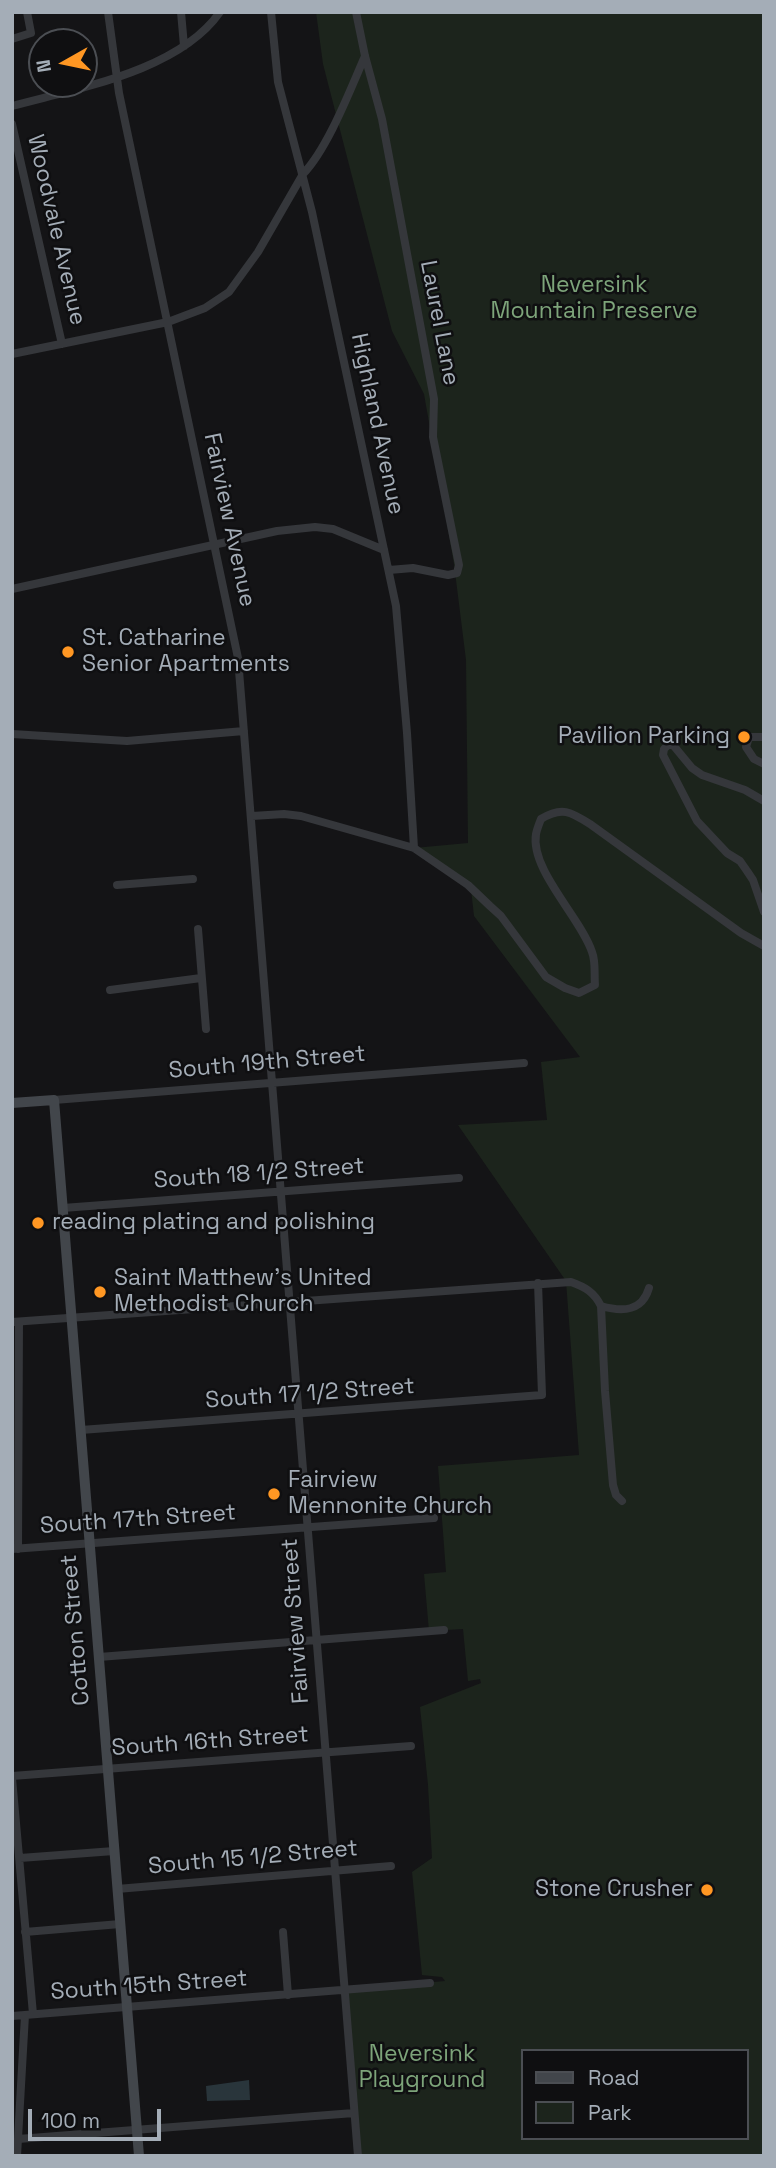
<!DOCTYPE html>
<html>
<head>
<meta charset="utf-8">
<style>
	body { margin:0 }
	#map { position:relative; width:776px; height:2168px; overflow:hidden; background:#141416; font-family:"Space Grotesk",sans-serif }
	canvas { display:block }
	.frame { position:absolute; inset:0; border:14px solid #a4adb7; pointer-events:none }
	.legend { position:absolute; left:521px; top:2049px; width:228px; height:91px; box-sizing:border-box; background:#0f0f11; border:2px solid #4b4e53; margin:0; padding:9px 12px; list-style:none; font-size:21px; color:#a4adb7 }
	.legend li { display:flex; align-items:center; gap:14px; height:35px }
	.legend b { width:35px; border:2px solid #4b4e53 }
	.north { position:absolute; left:28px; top:28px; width:70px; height:70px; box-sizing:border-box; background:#0f0f11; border:2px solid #4b4e53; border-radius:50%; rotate:261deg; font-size:19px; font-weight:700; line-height:28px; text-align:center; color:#a4adb7 }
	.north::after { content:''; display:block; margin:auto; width:24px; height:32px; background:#ff9723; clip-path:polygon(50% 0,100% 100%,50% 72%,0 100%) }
	.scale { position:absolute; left:28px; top:2109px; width:133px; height:32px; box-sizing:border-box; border:4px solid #a4adb7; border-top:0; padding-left:9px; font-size:21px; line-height:24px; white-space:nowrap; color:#a4adb7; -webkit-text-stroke:5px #0f0f11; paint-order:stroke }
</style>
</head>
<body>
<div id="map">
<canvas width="776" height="2168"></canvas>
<div class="frame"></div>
<ul class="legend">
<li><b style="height:9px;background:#42464b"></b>Road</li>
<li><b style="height:19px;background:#1c241c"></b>Park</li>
</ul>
<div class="north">N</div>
<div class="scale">100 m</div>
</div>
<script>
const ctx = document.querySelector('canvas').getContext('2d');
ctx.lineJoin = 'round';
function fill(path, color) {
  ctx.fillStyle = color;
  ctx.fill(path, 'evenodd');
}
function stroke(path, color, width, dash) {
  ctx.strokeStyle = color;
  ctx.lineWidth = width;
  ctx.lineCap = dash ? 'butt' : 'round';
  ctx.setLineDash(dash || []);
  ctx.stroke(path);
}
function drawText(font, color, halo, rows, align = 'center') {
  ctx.font = font + ' "Space Grotesk",sans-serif';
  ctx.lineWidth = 5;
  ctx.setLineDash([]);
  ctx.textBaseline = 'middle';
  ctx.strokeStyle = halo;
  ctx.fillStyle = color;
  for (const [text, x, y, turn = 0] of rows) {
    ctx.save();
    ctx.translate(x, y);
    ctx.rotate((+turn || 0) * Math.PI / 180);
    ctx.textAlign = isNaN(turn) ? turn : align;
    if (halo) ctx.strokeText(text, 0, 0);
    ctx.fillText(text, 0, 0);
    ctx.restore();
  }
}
fill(new Path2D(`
	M316 12H764V2156H358L345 1990 445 1981 442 1977 422 1975 412 1872 432 1858 428 1785 420 1707 481 1683 480 1679 468 1681 463 1629 429 1631 424 1574 446 1572 438 1466 579 1455 566 1281 458 1125 547 1120 541 1062 580 1057 474 916 471 889 414 848 468 843 466 660 454 564 424 394 392 331 323 64ZM522 2051H746V2138H522Z`), '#1c241c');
fill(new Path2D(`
	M249 2080 250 2100 207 2101 206 2086Z`), '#29353b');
stroke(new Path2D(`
	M108 12 119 93 238 658 358 2156
	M181 12 184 46
	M271 12 278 82 312 212 396 606 407 733 414 848
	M356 12 365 56 382 119 434 399 433 437 459 565 457 573 448 575 413 568 389 570
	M12 39 31 33 27 12
	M12 106C78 88 179 71 220 12
	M12 124 62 344
	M12 354 168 322 205 308 229 292 258 252 303 174C328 148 350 90 365 56
	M12 589 277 531 315 527 333 529 384 550
	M12 734 127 741 244 731
	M764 737H749L746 747 754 759 764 764
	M764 801 745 790 702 775 692 768 673 745H668L664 749 663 755 697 821 727 853 740 861 747 871 753 880 764 912
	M252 816 284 814 301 816 414 848 468 885 490 906 501 916 546 977 565 988 579 993 595 985C594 974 596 962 592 952 581 918 530 870 536 834 537 829 539 824 541 819 562 806 571 812 590 824L741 933 764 946
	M117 885 193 879
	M198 929 206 1029
	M110 990 201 978
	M54 1100 524 1063
	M63 1208 459 1178
	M601 1306C622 1312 642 1312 649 1288
	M12 1322 571 1282C585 1287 594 1292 601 1306L605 1391 613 1485 616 1495 622 1501
	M81 1430 542 1395 538 1283
	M12 1549 434 1518
	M18 1549 19 1322
	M99 1657 444 1630
	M12 1776 411 1746
	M12 1778 33 2014
	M20 1858 114 1851
	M117 1889 391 1866
	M25 1932 120 1924
	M283 1932 288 1995
	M12 2016 430 1983
	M18 2139 354 2113
	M17 2156 25 2015`), '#35373b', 8);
stroke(new Path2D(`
	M12 1103 54 1100 139 2156`), '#42464b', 10);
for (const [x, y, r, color] of [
	[68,652,7,"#ff9723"],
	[744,737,7,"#ff9723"],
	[38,1223,7,"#ff9723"],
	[100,1292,7,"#ff9723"],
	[274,1494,7,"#ff9723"],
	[707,1890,7,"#ff9723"]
]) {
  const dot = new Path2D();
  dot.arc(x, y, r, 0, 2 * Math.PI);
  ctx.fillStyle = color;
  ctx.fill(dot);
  stroke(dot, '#0f0f11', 2.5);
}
drawText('23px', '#a4adb7', '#0f0f11', [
	["Woodvale Avenue",56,230,77],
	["Laurel Lane",439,323,79],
	["Highland Avenue",377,424,78],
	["Fairview Avenue",229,520,78],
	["South 19th Street",267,1063,-5],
	["South 18 1/2 Street",259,1174,-4],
	["South 17 1/2 Street",310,1394,-4],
	["South 17th Street",138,1520,-4],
	["Fairview Street",296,1621,-94],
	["Cotton Street",76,1630,-95],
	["South 16th Street",210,1742,-4],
	["South 15 1/2 Street",253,1858,-5],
	["South 15th Street",149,1986,-4]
]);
drawText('23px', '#7da47a', '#0f0f11', [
	["Neversink",594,286],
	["Mountain Preserve",594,312],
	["Neversink",422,2055],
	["Playground",422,2081]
]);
drawText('23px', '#a4adb7', '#0f0f11', [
	["St. Catharine",82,639],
	["Senior Apartments",82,665],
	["Pavilion Parking",730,737,"right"],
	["reading plating and polishing",52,1223],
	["Saint Matthew's United",114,1279],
	["Methodist Church",114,1305],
	["Fairview",288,1481],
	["Mennonite Church",288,1507],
	["Stone Crusher",693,1890,"right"]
], 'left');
</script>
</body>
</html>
